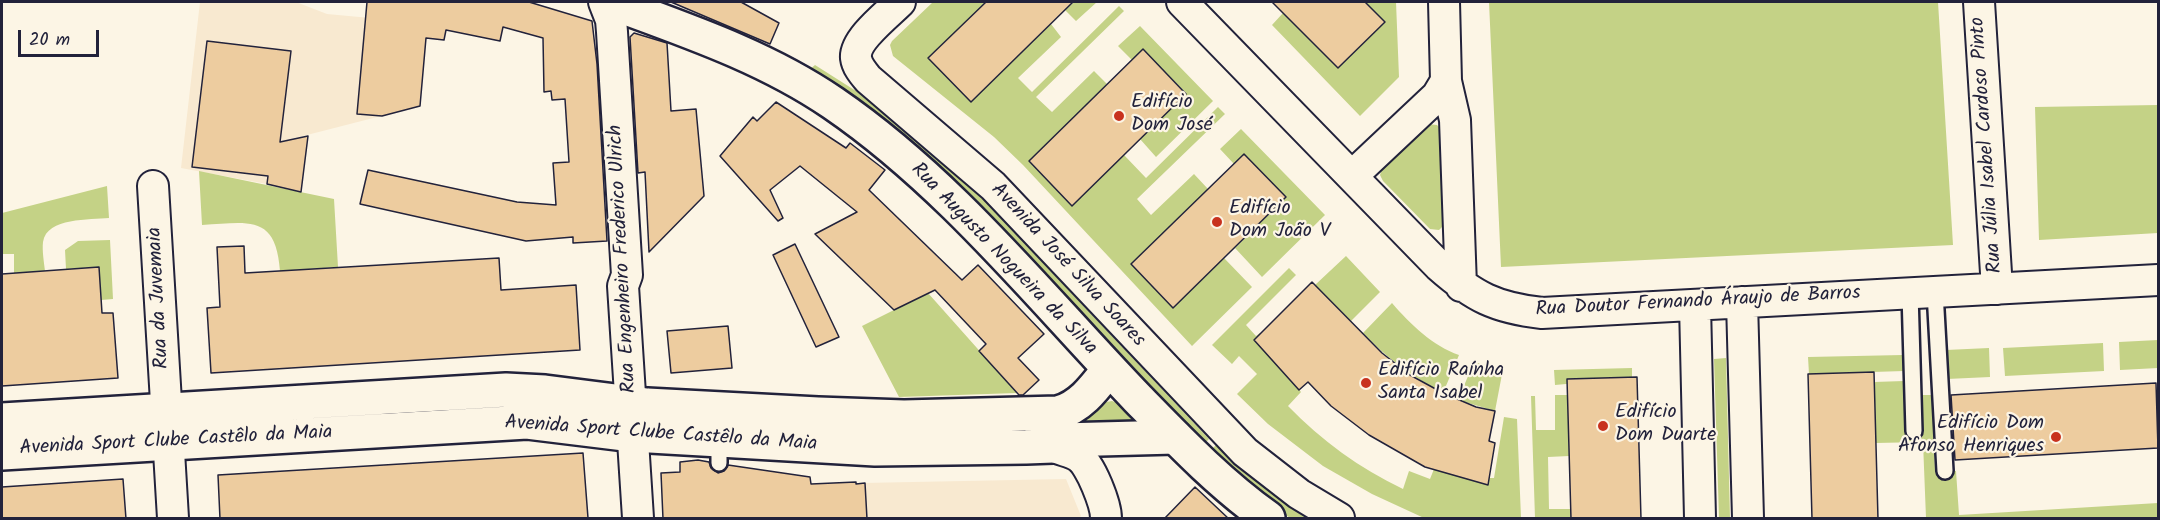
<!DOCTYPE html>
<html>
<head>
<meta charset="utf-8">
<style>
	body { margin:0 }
	#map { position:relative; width:2160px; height:520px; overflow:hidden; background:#fcf5e5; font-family:Kalam,sans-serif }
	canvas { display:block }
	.frame { position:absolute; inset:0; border:3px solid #22223b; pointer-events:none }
	.scale { position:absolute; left:18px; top:30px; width:81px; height:27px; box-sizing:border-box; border:3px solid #22223b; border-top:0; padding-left:8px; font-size:18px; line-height:21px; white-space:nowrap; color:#22223b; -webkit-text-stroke:4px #fcf5e5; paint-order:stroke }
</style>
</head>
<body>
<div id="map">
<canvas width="2160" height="520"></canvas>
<div class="frame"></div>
<div class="scale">20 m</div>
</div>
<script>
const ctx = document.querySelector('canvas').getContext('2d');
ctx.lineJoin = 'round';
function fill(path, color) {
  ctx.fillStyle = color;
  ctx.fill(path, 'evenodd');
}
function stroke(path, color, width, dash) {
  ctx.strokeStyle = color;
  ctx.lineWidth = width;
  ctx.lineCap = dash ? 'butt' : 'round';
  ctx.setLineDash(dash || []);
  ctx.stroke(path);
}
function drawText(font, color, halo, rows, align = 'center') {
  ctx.font = font + ' Kalam,sans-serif';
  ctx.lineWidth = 4.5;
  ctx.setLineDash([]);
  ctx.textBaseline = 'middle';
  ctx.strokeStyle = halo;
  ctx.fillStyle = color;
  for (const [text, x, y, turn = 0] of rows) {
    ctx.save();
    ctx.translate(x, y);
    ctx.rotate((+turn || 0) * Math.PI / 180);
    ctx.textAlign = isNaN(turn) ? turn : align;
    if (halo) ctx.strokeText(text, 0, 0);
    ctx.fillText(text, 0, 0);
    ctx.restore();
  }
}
fill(new Path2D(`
	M200 2H296L327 14 392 20 395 2H430L420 106 272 144 267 184 181 168Z
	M698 460 810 477 811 484 1066 479 1081 516 1079 518H663L661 473 680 472V462Z`), '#f8e9d0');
fill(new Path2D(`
	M933 2H986L928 58 971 102 1051 24 1061 37 1018 78 1032 92 1119 6 1124 11 1036 97 1052 112 1094 71 1107 84 1029 161 1072 205 1124 155 1146 178 1218 107 1225 114 1137 199 1151 215 1194 174 1208 189 1131 264 1173 308 1224 258 1252 287 1192 346 1023 165 994 137 893 56 890 45 892 41Z
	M1074 2H1097L1076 21 1065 10Z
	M1365 2H1396L1399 77 1360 116 1272 25 1283 13 1338 68 1385 22Z
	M1489 2H1938L1953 245 1501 267Z
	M1140 26 1213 101 1156 157 1140 139 1186 93 1143 50 1132 60 1118 46Z
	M815 65 878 105 963 178 1209 439 1202 446 808 71Z
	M2158 105V233L2039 240 2035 107Z
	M1427 124 1437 125 1441 129 1445 224 1439 230 1430 229 1383 181 1380 175 1382 169Z
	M1241 129 1325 215 1262 277 1235 248 1286 197 1244 154 1234 164 1220 149Z
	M199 171 334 199 338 267 280 271C276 213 247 223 202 225Z
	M107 186 109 218C90 220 47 217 43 242 42 251 44 262 45 271L14 273V254H2V213Z
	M110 240 113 299 101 300 98 267 66 269 65 250 78 241Z
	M1346 256 1380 292 1351 321 1315 285Z
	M1289 268 1296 275 1246 325 1256 336 1260 333 1296 370 1289 378 1301 392 1288 406C1322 441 1359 468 1403 489L1409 471 1430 479 1434 469 1488 485 1489 478H1494L1504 417 1517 419 1521 518H1424L1372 494 1323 466 1268 424 1237 394 1257 374 1239 356 1232 364 1212 345Z
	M928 293 1017 393 899 397 862 326Z
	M1392 303C1410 324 1433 346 1459 355L1443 393C1410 375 1389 360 1363 333Z
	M2158 340V368L2120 370 2119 342Z
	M2103 343 2104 371 2005 376 2003 348Z
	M1989 348 1990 377 1947 379 1946 350Z
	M1903 355 1904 371 1809 374 1808 357Z
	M1726 358 1730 518H1719L1714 359Z
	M1474 362 1503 369 1495 411 1458 400Z
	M1632 368V378L1555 385 1554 370Z
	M1904 381 1906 431 1923 430 1922 395H1932L1935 471H1956L1959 515 2158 503V518H1926L1923 442 1876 443 1874 382Z
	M1555 395H1568L1569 456 1548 457 1549 509H1571V518H1535L1531 396H1535L1536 430H1555Z
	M1112 401 1123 405 1148 431 1053 425 1100 403Z
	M1216 445 1259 482 1311 518H1290L1264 499 1209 452Z`), '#c4d286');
const building = new Path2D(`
	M367 2H529L592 21 597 64 607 241 573 243V237L526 241 360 204 368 170 517 202 556 205 553 163 569 162 565 99 552 100 551 91 544 92 543 38 503 27 500 41 446 30 444 40 426 38 420 106 382 116 357 114Z
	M671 2H741L779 23 770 44Z
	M986 2H1073L971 102 928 58Z
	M1272 2H1365L1385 22 1338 68Z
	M634 33 667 43 671 111 696 109 704 196 649 252 645 172 638 173 630 37Z
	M207 41 291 51 280 142 308 136 301 192 267 184 268 176 192 167Z
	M1143 49 1186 94 1072 206 1029 161Z
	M776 102 846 148 850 143 885 170 869 190 962 280 978 265 1044 334 1018 358 1039 380 1023 395H1019L979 351 986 344 935 290 894 310 815 234 857 212 800 166 770 190 783 218 778 221 720 156 753 117 757 121Z
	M1244 154 1286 197 1173 308 1131 264Z
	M795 244 839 337 816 347 773 255Z
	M244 246 245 273 499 258 501 290 576 285 580 350 211 373 207 308 220 307 217 247Z
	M99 267 102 313H113L118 378 2 386V274Z
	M1312 282 1382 353 1410 375 1443 393 1476 407 1495 411 1489 441 1495 443 1488 485 1425 467 1369 435 1331 406 1308 382 1299 390 1254 340Z
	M728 326 732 368 671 373 667 331Z
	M1874 372 1878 519H1812L1808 374Z
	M1637 377 1641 519H1571L1567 379Z
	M2156 383 2158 448 1955 460 1951 395Z
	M583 453 588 518 220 519 218 475Z
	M698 460 709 462 711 468 718 473 724 471 728 465 810 477 811 484 856 482V484L865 483 867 519H663L661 473 680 472V462Z
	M123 479 126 519H2V487Z
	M1195 487 1229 519H1164Z`);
fill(building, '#edcc9f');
stroke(building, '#22223b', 1.5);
const service = new Path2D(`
	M1935 292 1945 471
	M1910 293 1914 431
	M719 463V440`);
const minor = new Path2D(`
	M604 2 611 20 612 32 627 275 623 286 638 518
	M900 2C888 14 854 40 856 58 857 66 863 73 868 79L993 186 1245 452 1299 494 1339 518
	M1182 2 1439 266C1474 297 1496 308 1542 313L2158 280
	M1444 2 1446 81 1455 120 1461 286
	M1979 2 1997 289
	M1352 176 1437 96 1446 81
	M153 186 173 518
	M1742 302 1748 518
	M1695 305 1700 518
	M1053 446C1061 451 1071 451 1079 457 1091 465 1106 505 1106 518`);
const tertiary = new Path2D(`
	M2 420 506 390 545 392 647 405 818 414 904 417 1058 413C1081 407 1095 387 1109 369
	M2 453 527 422 633 435 875 449 1026 447 1053 446 1062 440 1175 437`);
const secondary = new Path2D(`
	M610 2C686 30 766 57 833 103 950 183 1040 297 1138 399 1179 441 1220 484 1268 518`);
stroke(service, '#22223b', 20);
stroke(minor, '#22223b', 34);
stroke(tertiary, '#22223b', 38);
stroke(secondary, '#22223b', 38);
stroke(service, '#fcf5e5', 15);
stroke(minor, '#fcf5e5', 30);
stroke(tertiary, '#fcf5e5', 33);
stroke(secondary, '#fcf5e5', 33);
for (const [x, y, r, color] of [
	[1119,116,6,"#c8321e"],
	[1217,222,6,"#c8321e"],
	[1366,383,6,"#c8321e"],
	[1603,426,6,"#c8321e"],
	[2056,437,6,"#c8321e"]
]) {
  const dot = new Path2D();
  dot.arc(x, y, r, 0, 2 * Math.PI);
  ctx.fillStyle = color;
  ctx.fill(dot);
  stroke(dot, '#fcf5e5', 2);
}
drawText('20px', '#22223b', '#fcf5e5', [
	["Edifício",1131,104],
	["Dom José",1131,127],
	["Edifício",1229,210],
	["Dom João V",1229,233],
	["Edifício Raínha",1378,372],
	["Santa Isabel",1378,395],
	["Edifício",1615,414],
	["Dom Duarte",1615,437],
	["Edifício Dom",2044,425,"right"],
	["Afonso Henriques",2044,448,"right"]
], 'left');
drawText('20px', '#22223b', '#fcf5e5', [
	["Rua Júlia Isabel Cardoso Pinto",1988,145,-94],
	["Rua Engenheiro Frederico Ulrich",624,259,-93],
	["Rua Augusto Nogueira da Silva",1003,260,46],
	["Avenida José Silva Soares",1067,266,47],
	["Rua da Juvemaia",160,298,-93],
	["Rua Doutor Fernando Áraujo de Barros",1698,303,-3],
	["Avenida Sport Clube Castêlo da Maia",661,435,4],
	["Avenida Sport Clube Castêlo da Maia",176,442,-3]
]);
</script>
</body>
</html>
